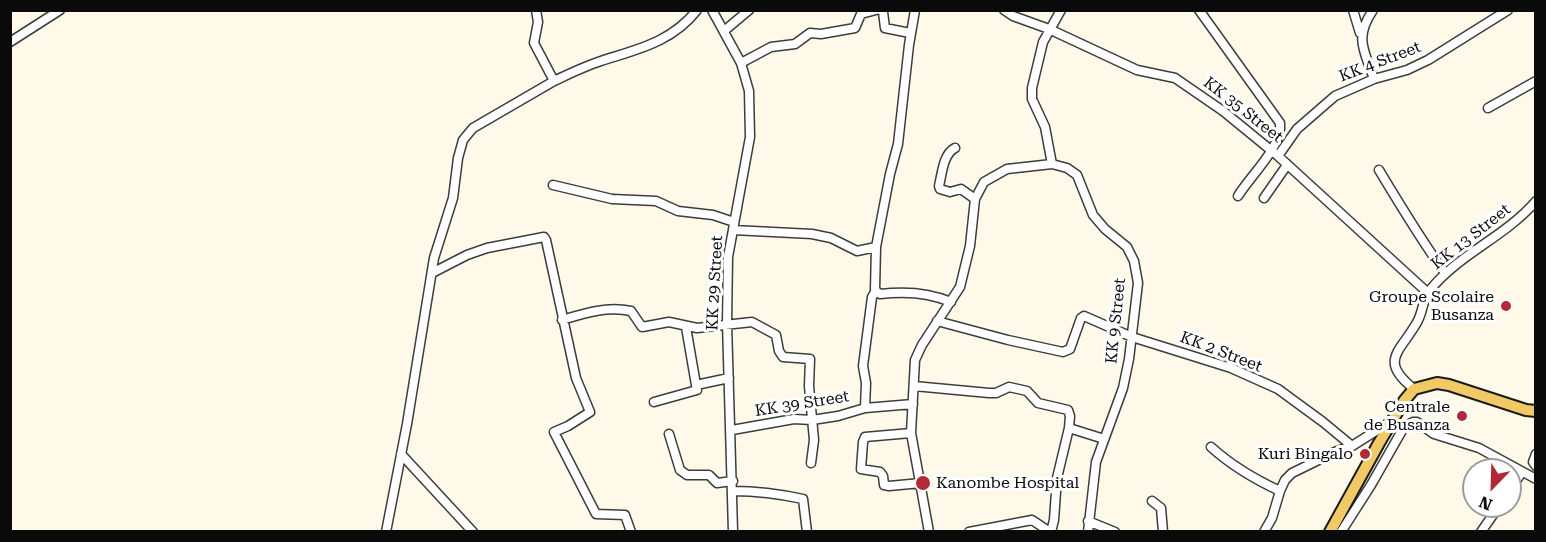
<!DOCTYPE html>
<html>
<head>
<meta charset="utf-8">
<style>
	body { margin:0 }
	#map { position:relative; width:1546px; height:542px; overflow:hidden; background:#fef9e8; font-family:"Roboto Serif",serif }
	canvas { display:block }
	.frame { position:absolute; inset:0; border:12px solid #0a0a0a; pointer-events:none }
	.north { position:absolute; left:1462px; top:458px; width:60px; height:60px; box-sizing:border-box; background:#fff; border:2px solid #9d9d9d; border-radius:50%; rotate:203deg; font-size:16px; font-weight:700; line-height:24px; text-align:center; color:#0a0a0a }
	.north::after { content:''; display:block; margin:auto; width:21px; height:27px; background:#b02b36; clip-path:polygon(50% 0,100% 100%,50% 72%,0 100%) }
</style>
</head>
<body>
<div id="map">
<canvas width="1546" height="542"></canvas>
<div class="frame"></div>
<div class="north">N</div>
</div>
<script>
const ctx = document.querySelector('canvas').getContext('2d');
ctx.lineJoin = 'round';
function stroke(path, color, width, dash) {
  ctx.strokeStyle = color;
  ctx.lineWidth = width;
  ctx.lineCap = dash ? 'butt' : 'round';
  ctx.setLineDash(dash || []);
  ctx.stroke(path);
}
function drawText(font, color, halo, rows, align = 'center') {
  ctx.font = font + ' "Roboto Serif",serif';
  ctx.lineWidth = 6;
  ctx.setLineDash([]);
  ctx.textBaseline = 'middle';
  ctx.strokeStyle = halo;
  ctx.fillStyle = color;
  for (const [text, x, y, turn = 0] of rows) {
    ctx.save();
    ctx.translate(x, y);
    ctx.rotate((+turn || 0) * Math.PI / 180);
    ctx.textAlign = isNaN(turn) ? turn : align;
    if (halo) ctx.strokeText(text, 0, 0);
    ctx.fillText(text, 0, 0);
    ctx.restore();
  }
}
const minor = new Path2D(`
	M536 10 538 22 534 43 554 81C569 74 585 66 601 61 638 49 672 42 697 10
	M712 10 741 63 749 91 750 137 728 257 727 323 733 532
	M880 10 883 12 885 28 910 33
	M915 10 909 45 898 144 890 174 876 247 875 290 880 294C905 291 928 292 951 302
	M1004 10 1013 16 1049 29 1137 70 1175 78 1223 111 1278 156 1428 293
	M1061 10 1043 42 1032 88V99L1045 127 1052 164 1067 168 1077 175 1093 215 1105 229 1127 247 1134 261 1138 283 1129 359 1123 388 1096 462 1088 532
	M1199 10 1280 123C1283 146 1250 176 1238 196
	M1353 10 1360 33
	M1373 10C1354 38 1364 50 1374 79
	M724 31 749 10
	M10 42 60 10
	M741 63 771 47 795 44 810 33 821 34 855 28 861 14 876 10
	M1488 108 1536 81
	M955 148C943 154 942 174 939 186L940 189 950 192 961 189 975 199
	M1278 156 1297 129 1335 96 1374 79 1407 70 1428 60 1508 10
	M1379 170C1400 205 1421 240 1445 273
	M553 185 612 199 656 201 678 211 713 215 734 222
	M1264 198 1287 165
	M733 230 812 234 831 238 857 251 876 247
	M432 273 467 255 487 248 544 237 546 240 576 378 590 412 568 426 554 432 596 514 625 515 631 532
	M562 320C585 313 607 306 631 311L642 327 669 322 697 328 752 322 776 335 779 351 783 357 810 359 809 386 814 440 811 463
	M937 321 1008 340 1063 352 1070 349 1081 318 1084 316 1132 337 1231 368 1278 389 1323 422 1352 446
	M686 327 696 385 729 378
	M914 386 989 393H996L1009 387 1027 391 1038 403 1068 410 1070 416 1069 428
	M1414 389C1379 361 1399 353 1416 324 1423 314 1422 300 1430 290 1459 254 1505 237 1536 201
	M654 402 697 390 696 385
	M865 408 866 383 863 366 872 297 875 292
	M732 430 794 419 812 420 838 416 865 408 913 404
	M911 433 865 437 863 442 861 469 880 472 883 476 884 485 889 486 921 483
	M669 434 680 470 687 475H709L717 483 733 481
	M1211 447C1232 466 1254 479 1280 491
	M401 454 473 532
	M1536 454 1533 462 1536 466
	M1510 490 1522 472
	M733 491C757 491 780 494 803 499L807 532
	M1152 501 1161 508 1163 532
	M1088 521 1115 532
	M386 532 407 424 434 258 453 198 458 158 463 140 473 128 554 81
	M929 532 911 433 915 360 922 345 960 287 970 246 975 199 984 182 1007 169 1052 164
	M969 532 1032 520 1050 532
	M1051 532 1054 520 1057 478 1069 428 1104 439
	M1264 532 1272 518 1280 491 1285 480 1292 473 1337 451 1352 446 1390 422
	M1341 532 1371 485 1404 427 1413 422H1417L1434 434 1479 448 1536 479
	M1481 532 1499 506`);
const major = new Path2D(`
	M1330 532 1379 443 1404 401 1414 389 1437 383 1449 385 1526 410 1536 411`);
stroke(minor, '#3d3d3d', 11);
stroke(major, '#1b1b1b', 14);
stroke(minor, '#fff', 8);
stroke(major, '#f1ca65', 10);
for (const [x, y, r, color] of [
	[1506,306,6,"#b02b36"],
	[1462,416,6,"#b02b36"],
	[1365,454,6,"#b02b36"],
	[923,483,8,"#b02b36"]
]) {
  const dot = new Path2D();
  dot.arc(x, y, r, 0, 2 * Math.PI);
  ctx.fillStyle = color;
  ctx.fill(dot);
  stroke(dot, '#fff', 2);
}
drawText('16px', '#0a0a0a', '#fff', [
	["KK 4 Street",1380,62,-21],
	["KK 35 Street",1243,110,38],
	["KK 13 Street",1471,237,-38],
	["KK 29 Street",715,283,-87],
	["KK 9 Street",1116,321,-84],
	["KK 2 Street",1221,352,21],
	["KK 39 Street",802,404,-9]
]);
drawText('16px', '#0a0a0a', '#fff', [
	["Groupe Scolaire",1494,297],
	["Busanza",1494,315],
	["Centrale",1450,407],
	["de Busanza",1450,425],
	["Kuri Bingalo",1353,454],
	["Kanombe Hospital",936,483,"left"]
], 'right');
</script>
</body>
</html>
